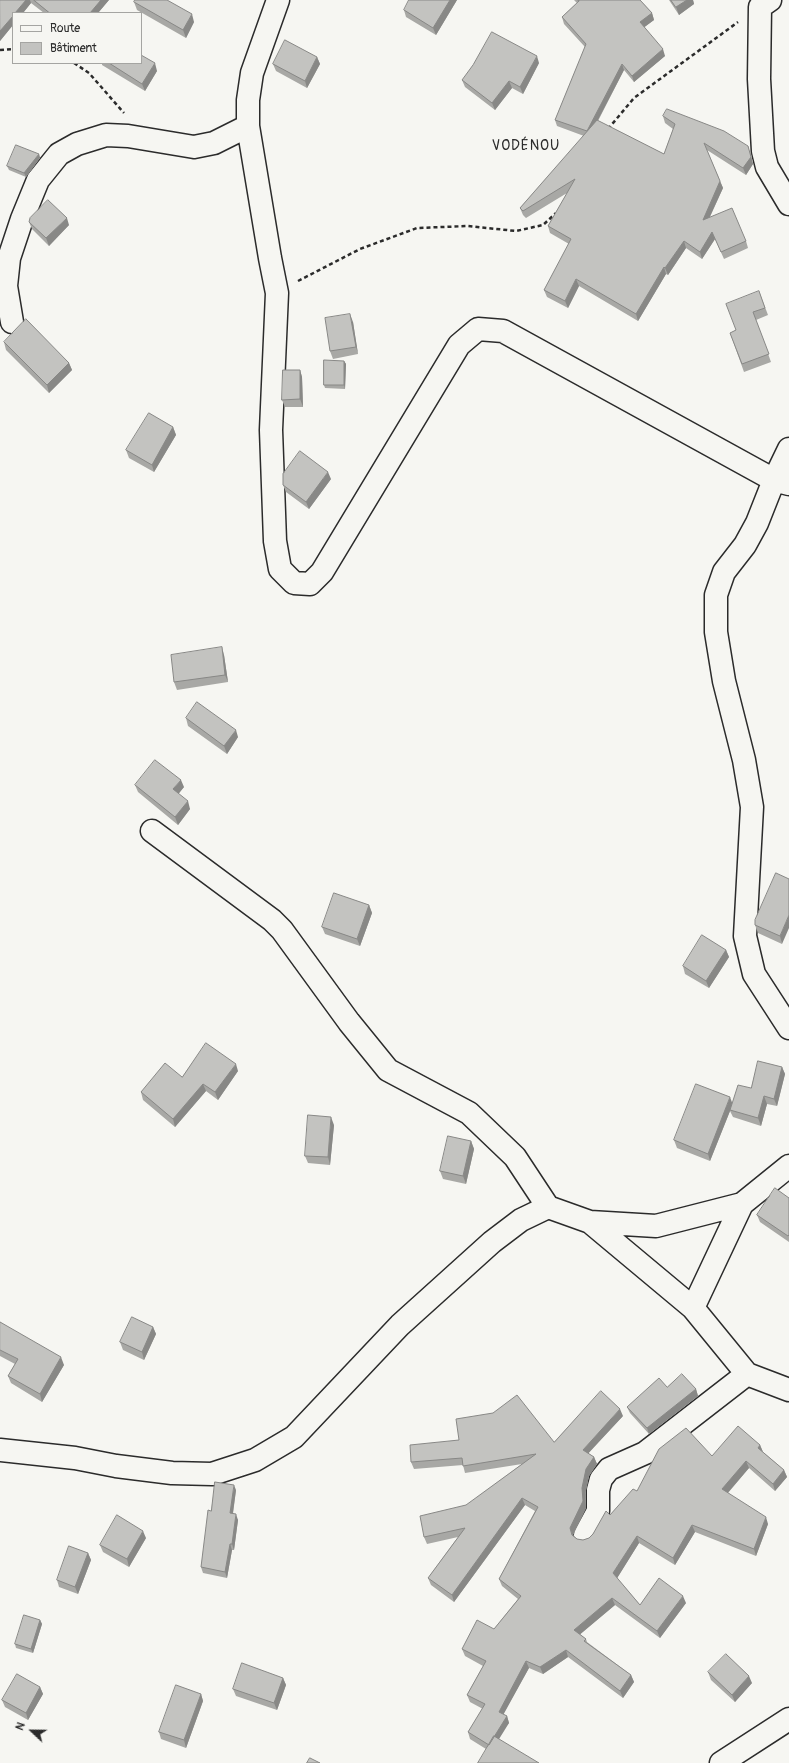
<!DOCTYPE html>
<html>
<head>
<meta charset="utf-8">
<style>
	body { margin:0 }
	#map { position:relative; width:789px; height:1763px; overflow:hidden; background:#f6f6f2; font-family:Pangolin,sans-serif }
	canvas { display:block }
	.legend { position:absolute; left:12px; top:12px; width:130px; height:52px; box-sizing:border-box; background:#f6f6f2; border:1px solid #a5a5a2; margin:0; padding:5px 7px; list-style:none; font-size:12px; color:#2b2b2b }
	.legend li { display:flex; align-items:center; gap:8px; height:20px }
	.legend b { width:20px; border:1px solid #a5a5a2 }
	.north { position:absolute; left:12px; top:1711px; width:40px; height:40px; -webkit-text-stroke:3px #f6f6f2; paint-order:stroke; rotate:292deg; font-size:11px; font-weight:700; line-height:16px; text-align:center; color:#2b2b2b }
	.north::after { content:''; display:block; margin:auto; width:14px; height:18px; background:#2b2b2b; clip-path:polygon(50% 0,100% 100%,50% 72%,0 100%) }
</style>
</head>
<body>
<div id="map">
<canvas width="789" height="1763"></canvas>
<ul class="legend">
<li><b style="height:5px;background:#f6f6f2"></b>Route</li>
<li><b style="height:11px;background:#c3c3c0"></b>Bâtiment</li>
</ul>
<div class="north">N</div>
</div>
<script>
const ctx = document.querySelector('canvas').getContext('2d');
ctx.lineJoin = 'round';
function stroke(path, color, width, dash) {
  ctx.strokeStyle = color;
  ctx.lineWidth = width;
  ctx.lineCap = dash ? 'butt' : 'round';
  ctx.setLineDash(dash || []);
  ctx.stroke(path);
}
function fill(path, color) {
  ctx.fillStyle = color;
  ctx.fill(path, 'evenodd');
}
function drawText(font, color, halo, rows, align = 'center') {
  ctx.font = font + ' Pangolin,sans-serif';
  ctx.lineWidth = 3.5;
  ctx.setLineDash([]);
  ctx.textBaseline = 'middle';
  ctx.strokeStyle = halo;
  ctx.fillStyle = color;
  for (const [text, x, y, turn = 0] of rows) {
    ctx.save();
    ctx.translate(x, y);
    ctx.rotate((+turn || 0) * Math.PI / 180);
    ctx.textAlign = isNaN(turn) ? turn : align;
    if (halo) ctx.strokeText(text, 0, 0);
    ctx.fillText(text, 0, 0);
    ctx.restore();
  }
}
const minor = new Path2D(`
	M278 0 252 73 248 100V126L270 258 277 293 271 430 275 541 280 569 294 583 310 584 322 572 459 345 478 329 503 331 774 480 789 484
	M770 0 760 7 759 79 763 151 767 167 789 204
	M12 322 6 286 9 258 22 219 38 180 59 154 77 144 106 135 128 136 194 147 214 143 248 126
	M789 449 774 480 757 523 745 545 724 572 716 595V632L724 681 744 760 752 807 745 936 754 974 789 1028
	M152 831 272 920 282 930 349 1022 388 1070 469 1113 515 1157 548 1207
	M590 1222 656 1226 742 1204 789 1166
	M693 1308 742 1204
	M0 1450 75 1458 116 1466 172 1473 212 1474 255 1460 294 1437 400 1325 492 1242 521 1220 548 1207 590 1222 693 1308 747 1374 789 1390
	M585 1535 598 1511V1490L601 1479 609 1469 645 1453 747 1374
	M721 1763 789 1719`);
stroke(minor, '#2b2b2b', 25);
stroke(new Path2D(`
	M0 50 13 49
	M74 63 89 73 124 113
	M608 129 634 98 738 22
	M298 281 360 249 417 228 468 226 516 231 543 225 556 213`), '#2b2b2b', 2.5, [4, 3]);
stroke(minor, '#f6f6f2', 22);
fill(new Path2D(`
	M0 0H109L98 13H44L31 3 23 13H13V25L0 41Z
	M457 0 436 35 406 17 404 10Z
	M574 0H640L652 13 654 20 644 27 665 56 634 82 624 70 598 121 664 154 673 129 665 123 663 116 751 153 753 164 746 175 707 150 723 188 710 217 746 241 748 248 724 259 715 239 702 259 686 248 668 275 666 274 638 321 579 286 568 308 547 297 544 290 569 244 550 233 548 226 567 193 526 218 523 215 520 208 584 136 557 126 555 120 585 47 564 24 562 17 577 3Z
	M669 0H693L694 4 679 15Z
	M134 2 194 22 186 38 137 10Z
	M317 57 320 64 307 88 276 71 273 64Z
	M102 63H141L157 71 145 91 102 65Z
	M539 63 523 94 512 88 495 110 465 87 462 80Z
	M39 154 40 158 26 177 9 170 7 166Z
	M29 222 69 225 49 246 32 229Z
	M759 291 768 315 756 320 771 362 744 372 730 333 736 330Z
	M353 322 358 354 333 359 330 351Z
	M4 342 69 363 72 370 49 393 6 350Z
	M344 361 346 364 345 389 325 388 324 385Z
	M300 370 302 377 303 407H285L282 400Z
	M173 427 176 435 154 472 129 458 126 450Z
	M331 479 309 509 286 492 283 485Z
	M224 655 228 682 177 690 174 682Z
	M186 718 238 737 227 754 188 726Z
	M135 785 184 787 178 794 190 809 178 825 138 792Z
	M776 873 782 944 758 933 755 925Z
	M369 905 372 913 360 946 325 934 322 927Z
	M726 950 729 957 709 988 685 974 683 966Z
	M782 1067 785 1074 777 1106 767 1104 761 1126 733 1117 730 1111 710 1161 677 1148 674 1140 732 1103 751 1088Z
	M238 1071 218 1100 206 1091 175 1127 143 1100 141 1092 182 1077Z
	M334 1125 330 1165 308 1163 305 1156Z
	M471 1141 474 1149 466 1184 443 1179 440 1171Z
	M789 1198V1242L760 1222 757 1215Z
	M0 1322 64 1365 42 1402 11 1383 8 1376 15 1364 0 1356Z
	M153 1327 156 1334 144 1360 123 1350 120 1342Z
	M667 1387 696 1389 698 1396 649 1434 630 1413 627 1407Z
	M623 1416 588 1453 594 1457 597 1464 589 1476 585 1495 586 1508 573 1535 577 1539 583 1540 589 1538 610 1515 637 1491 712 1456 760 1445 763 1452 784 1470 787 1477 775 1491 749 1468 728 1493 768 1524 756 1556 695 1532 675 1565 639 1543 617 1578 640 1605 686 1603 660 1638 615 1605 580 1634 586 1639 587 1642 631 1675 634 1682 623 1698 568 1657 543 1674 529 1668 503 1714 507 1716 509 1723 486 1749 470 1739 468 1732 483 1709 470 1702 467 1695 483 1666 465 1656 462 1649 494 1629 518 1599 502 1586 499 1579 535 1511 525 1505 454 1602 431 1585 428 1578 458 1537 427 1544 424 1537 522 1464 465 1473 463 1465 414 1469 411 1462 554 1442Z
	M236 1490 233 1514 238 1520 234 1550H232L227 1578 203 1573 201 1567 211 1511Z
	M146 1538 129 1567 103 1552 100 1545Z
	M88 1553 91 1560 78 1594 59 1587 57 1580Z
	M40 1620 42 1624 33 1653 16 1648 15 1644Z
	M708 1672 752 1683 735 1702 711 1680Z
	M283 1678 286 1685 277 1710 236 1696 233 1689Z
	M40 1687 43 1694 28 1720 5 1707 2 1700Z
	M201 1694 203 1701 186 1748 161 1739 159 1732Z`), '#a8a8a5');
fill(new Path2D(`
	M26 0H30L31 3 23 13H15Z
	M101 0H109L98 13H90Z
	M450 0H457L436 35 433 28Z
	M687 0H693L694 4 679 15 676 7Z
	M652 13 654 20 642 29 640 22Z
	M192 14 194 22 186 38 183 30Z
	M13 16V25L0 41V31Z
	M663 49 665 56 634 82 632 76Z
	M537 56 539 63 523 94 520 87Z
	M317 57 320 64 307 88 305 81Z
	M155 63 157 71 145 91 142 84Z
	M622 64 624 70 589 137 587 131Z
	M509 81 512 88 495 110 492 103Z
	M748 146 753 164 746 175 743 168Z
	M39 154 40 158 26 177 24 173Z
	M720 181 723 188 705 227 703 220Z
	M67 218 69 225 49 246 46 238Z
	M712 232 715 239 702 259 700 252Z
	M684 241 686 248 668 275 665 268Z
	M664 267 666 274 638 321 636 314Z
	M576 279 579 286 568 308 565 301Z
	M350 314 353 322 358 354 356 347Z
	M344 361 346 364 345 389 344 385Z
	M69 363 72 370 49 393 47 385Z
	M300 370 302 377 303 407 300 399Z
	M173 427 176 435 154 472 152 465Z
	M328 472 331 479 309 509 306 502Z
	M222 647 224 655 228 682 225 675Z
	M236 730 238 737 227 754 224 746Z
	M181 780 184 787 176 797 173 789Z
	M188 801 190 809 178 825 175 817Z
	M369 905 372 913 360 946 357 939Z
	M789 915V928L782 944 780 936Z
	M726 950 729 957 709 988 706 981Z
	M236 1064 238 1071 218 1100 215 1092Z
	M782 1067 785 1074 777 1106 774 1099Z
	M203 1084 206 1091 175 1127 173 1119Z
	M764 1096 767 1104 761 1126 758 1118Z
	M730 1097 733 1105 730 1110V1111L710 1161 708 1154Z
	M331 1117 334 1125 330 1165 328 1157Z
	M471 1141 474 1149 466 1184 463 1176Z
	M153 1327 156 1334 144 1360 142 1352Z
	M61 1357 64 1365 42 1402 40 1394Z
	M696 1389 698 1396 649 1434 647 1428Z
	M620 1409 623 1416 585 1457 583 1450Z
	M760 1445 763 1452 758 1448Z
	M594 1457 597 1464 589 1476 585 1495 586 1508 573 1535 575 1542 570 1528 586 1469Z
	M746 1461 749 1468 725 1496 722 1489Z
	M784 1470 787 1477 775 1491 773 1484Z
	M234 1485 236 1490 232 1519 230 1513Z
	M522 1498 525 1505 454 1602 452 1595Z
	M236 1514 238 1520 234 1550 232 1544Z
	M766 1517 768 1524 756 1556 754 1549Z
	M692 1525 695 1532 675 1565 673 1558Z
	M143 1531 146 1538 129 1567 127 1559Z
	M637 1536 639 1543 616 1580 613 1573Z
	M230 1544 232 1550 227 1578 225 1572Z
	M88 1553 91 1560 78 1594 75 1587Z
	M683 1596 686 1603 660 1638 657 1631Z
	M612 1598 615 1605 577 1637 574 1630Z
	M40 1620 42 1624 33 1653 31 1649Z
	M566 1650 568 1657 543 1674 540 1667Z
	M526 1661 529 1668 501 1719 499 1712Z
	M631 1675 634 1682 623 1698 620 1691Z
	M749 1676 752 1683 735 1702 732 1695Z
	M283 1678 286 1685 277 1710 274 1703Z
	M40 1687 43 1694 28 1720 26 1713Z
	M201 1694 203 1701 186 1748 184 1740Z
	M507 1716 509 1723 491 1752 489 1745Z`), '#888886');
const building = new Path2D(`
	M0 0H26L15 13H13V16L0 31Z
	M34 0H101L90 13H50Z
	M135 0H167L192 14 183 30 134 2Z
	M409 0H450L433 28 404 10Z
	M578 0H640L652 13 640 22 663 49 632 76 622 64 587 131 555 120 586 44 562 17 579 1Z
	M671 0H687L676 7Z
	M492 32 537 56 520 87 509 81 492 103 462 80 473 65Z
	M285 40 317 57 305 81 273 64Z
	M141 55 155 63 142 84 109 63H141Z
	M667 109 724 131 748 146 751 157 743 168 704 143 720 181 703 220 732 208 746 241 721 252 712 232 700 252 684 241 665 268 664 267 636 314 576 279 565 301 544 290 571 239 548 226 575 179 523 211 520 208 597 120 664 154 675 124 663 116Z
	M16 145 39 154 24 173 7 166Z
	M48 200 67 218 46 238 29 222 30 218Z
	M759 291 765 308 753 312 769 354 742 364 730 333 736 330 726 304Z
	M350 314 356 347 330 351 325 318Z
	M26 319 69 363 47 385 4 342Z
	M324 360 344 361V385H324Z
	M283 370H300V399L282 400Z
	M149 413 173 427 152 465 126 450Z
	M300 451 328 472 306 502 283 485V474Z
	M222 647 225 675 174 682 171 655Z
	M197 702 236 730 224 746 186 718Z
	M155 760 181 780 173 789 188 801 175 817 135 785Z
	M776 873 789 879V915L780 936 755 925V920Z
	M334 893 369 905 357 939 322 927Z
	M702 935 726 950 706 981 683 966Z
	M206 1043 236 1064 215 1092 203 1084 173 1119 141 1092 165 1063 182 1077Z
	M758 1061 782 1067 774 1099 764 1096 758 1118 730 1110 738 1085 751 1088Z
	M696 1084 730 1097 708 1154 674 1140Z
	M308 1115 331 1117 328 1157 305 1156Z
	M448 1136 471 1141 463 1176 440 1171Z
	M775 1188 789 1198V1235L788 1236 757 1215Z
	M132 1317 153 1327 142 1352 120 1342Z
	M0 1322 61 1357 40 1394 8 1376 18 1359 0 1350Z
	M682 1374 696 1389 647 1428 627 1407 659 1378 667 1387Z
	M601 1391 620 1409 583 1450 594 1457 586 1469 582 1488 583 1501 570 1528 572 1535 577 1539 583 1540 589 1538 593 1534 606 1511 610 1515 633 1489 637 1491 659 1449 686 1428 712 1456 738 1426 760 1445 758 1448 784 1470 773 1484 746 1461 722 1489 766 1517 754 1549 692 1525 673 1558 637 1536 613 1573 640 1605 659 1578 683 1596 657 1631 612 1598 574 1630 586 1639 584 1641 631 1675 620 1691 566 1650 540 1667 526 1661 499 1712 507 1716 489 1745 468 1732 485 1704 467 1695 486 1661 462 1649 477 1620 494 1629 521 1596 499 1579 538 1507 522 1498 452 1595 428 1578 465 1528 424 1537 420 1516 466 1505 536 1454 463 1466 462 1458 411 1462 410 1445 459 1440 456 1419 493 1413 517 1395 554 1442Z
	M215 1482 234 1485 230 1513 236 1514 232 1544H230L225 1572 201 1567 208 1510 211 1511Z
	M117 1515 143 1531 127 1559 100 1545Z
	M69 1546 88 1553 75 1587 57 1580Z
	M24 1615 40 1620 31 1649 15 1644Z
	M726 1654 749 1676 732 1695 708 1672Z
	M242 1663 283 1678 274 1703 233 1689Z
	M17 1674 40 1687 26 1713 2 1700Z
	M176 1685 201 1694 184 1740 159 1732Z
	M494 1736 539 1763H478Z
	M310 1758 320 1763H307Z`);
fill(building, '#c3c3c0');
stroke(building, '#888886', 1);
ctx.letterSpacing = '1px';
drawText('14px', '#2b2b2b', '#f6f6f2', [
	["VODÉNOU",526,146]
]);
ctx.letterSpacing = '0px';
</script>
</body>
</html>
